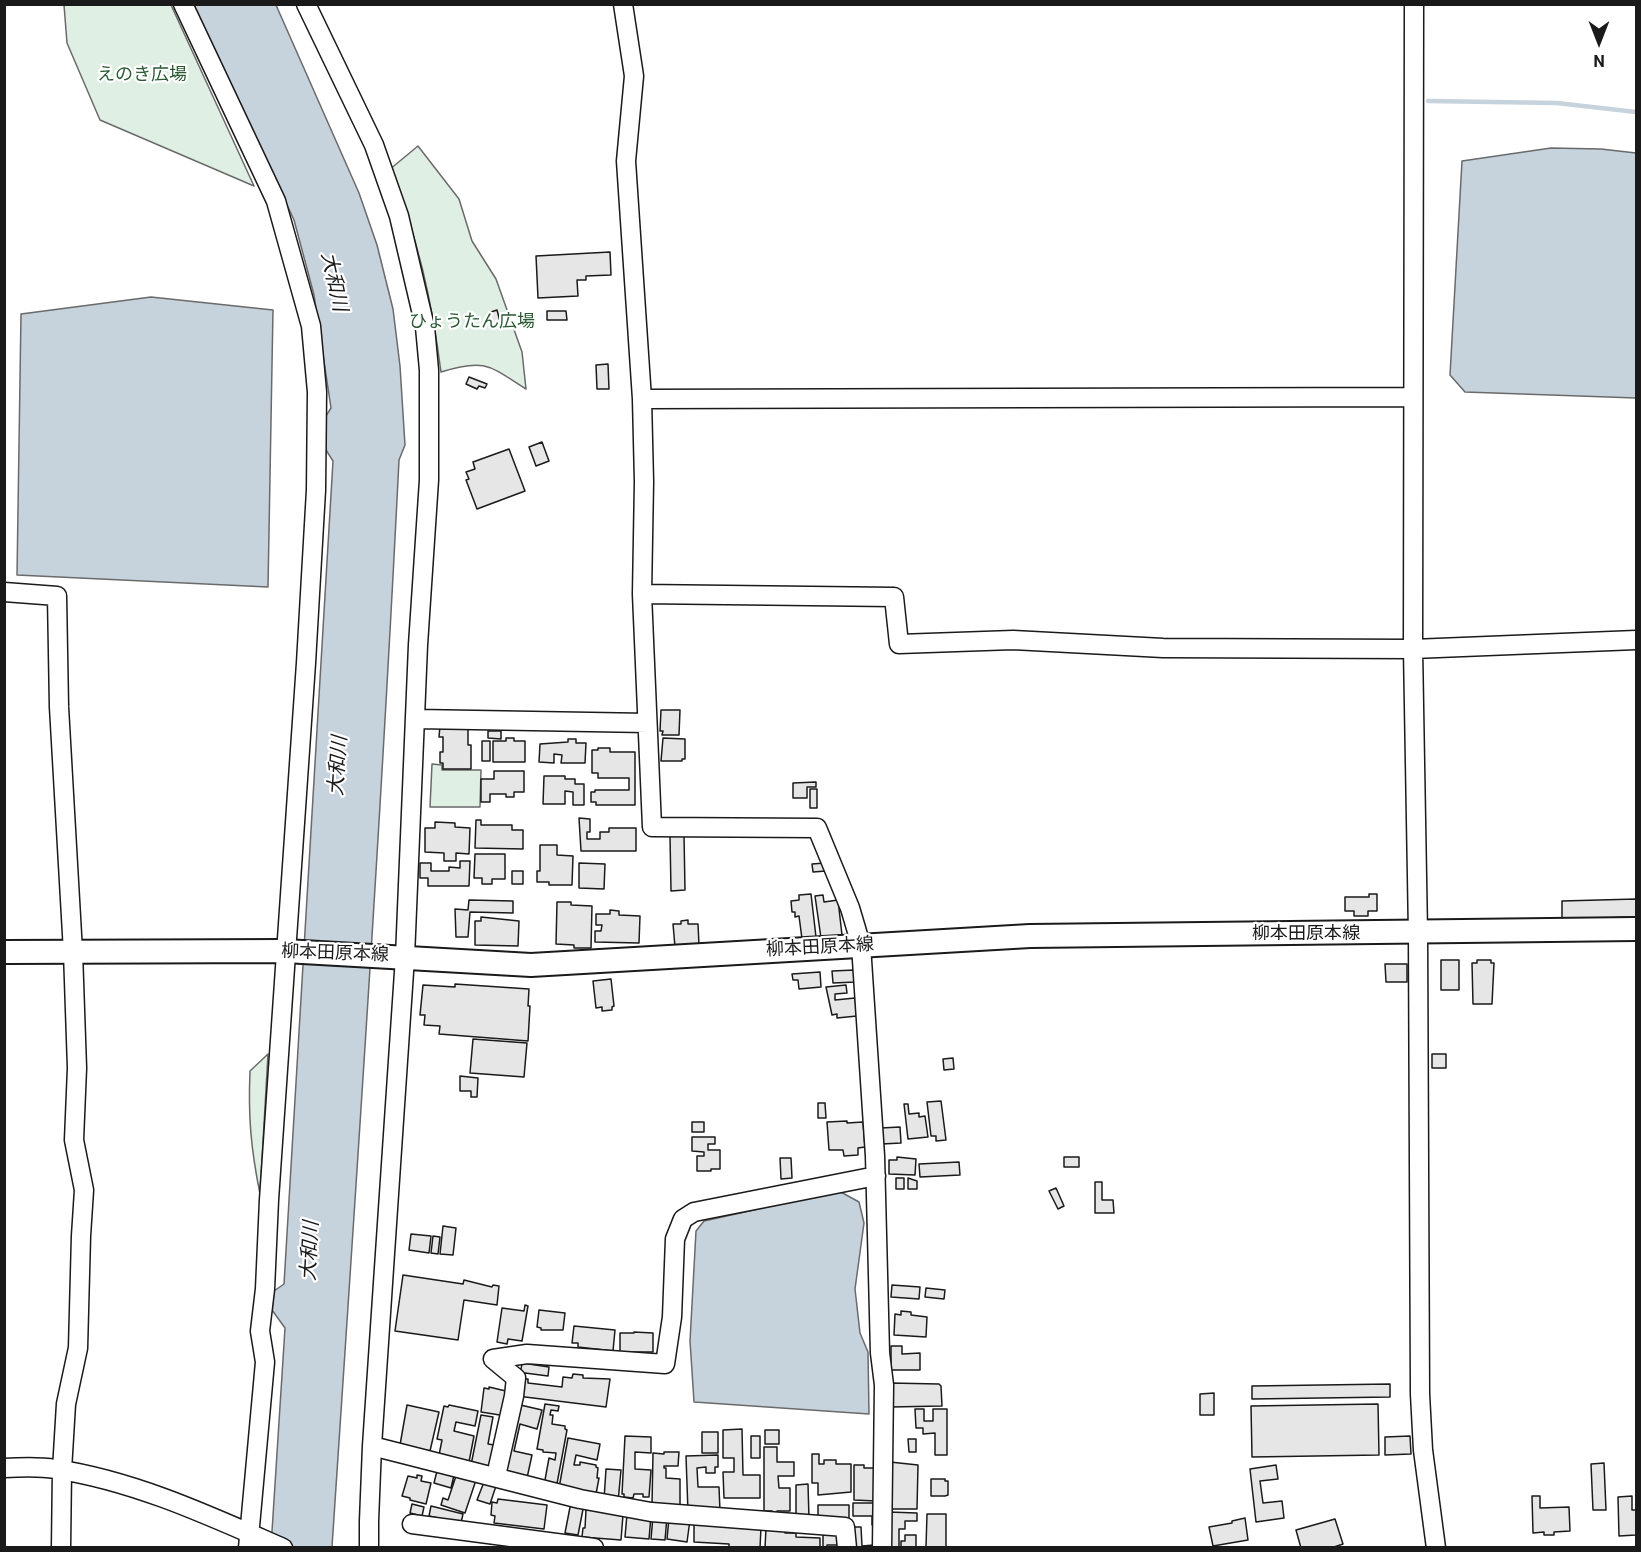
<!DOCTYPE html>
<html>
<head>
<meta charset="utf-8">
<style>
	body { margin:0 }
	#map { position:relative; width:1641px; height:1552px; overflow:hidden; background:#fff; font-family:Roboto,sans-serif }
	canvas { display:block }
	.frame { position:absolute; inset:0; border:6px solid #1a1a1a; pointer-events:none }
	.north { position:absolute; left:1569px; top:12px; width:60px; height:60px; -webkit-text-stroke:4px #fff; paint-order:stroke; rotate:180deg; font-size:16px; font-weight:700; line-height:24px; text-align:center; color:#1a1a1a }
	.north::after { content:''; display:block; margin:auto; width:21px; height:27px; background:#1a1a1a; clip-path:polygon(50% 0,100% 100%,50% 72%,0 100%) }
</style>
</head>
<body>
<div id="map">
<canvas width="1641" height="1552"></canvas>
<div class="frame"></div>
<div class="north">N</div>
</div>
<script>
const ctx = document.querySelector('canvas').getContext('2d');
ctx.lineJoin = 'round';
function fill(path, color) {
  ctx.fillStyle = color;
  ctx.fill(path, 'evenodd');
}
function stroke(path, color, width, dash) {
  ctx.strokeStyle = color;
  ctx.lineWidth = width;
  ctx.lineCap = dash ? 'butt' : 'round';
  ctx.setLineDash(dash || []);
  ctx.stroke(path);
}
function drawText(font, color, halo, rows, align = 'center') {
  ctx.font = font + ' Roboto,"Noto Sans JP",sans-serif';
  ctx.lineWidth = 4.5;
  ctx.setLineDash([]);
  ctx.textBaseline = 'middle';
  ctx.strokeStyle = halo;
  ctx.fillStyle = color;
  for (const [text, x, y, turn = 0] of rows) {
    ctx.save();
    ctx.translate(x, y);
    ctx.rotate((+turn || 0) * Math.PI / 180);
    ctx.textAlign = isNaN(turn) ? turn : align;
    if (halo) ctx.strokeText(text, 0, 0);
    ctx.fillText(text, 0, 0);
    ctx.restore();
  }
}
const green = new Path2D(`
	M64 5H171L254 186 100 120 67 43Z
	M418 146 459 199 472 241 496 279 522 352 526 389C490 366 485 358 441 372 432 303 418 234 389 170Z
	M432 764 442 765V770H481L480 807H430Z
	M268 1054 260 1194C251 1149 248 1117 250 1071Z`);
fill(green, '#e0efe3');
stroke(green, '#6a6a6a', 1.5);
const water = new Path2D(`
	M194 5H276L359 193 377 245 393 309 400 366 405 445 399 460C381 823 356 1185 332 1547H271L285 1328 272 1310 274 1291 284 1284 333 461C318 439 315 431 331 408L314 295 294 220Z
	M1551 148 1601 149 1636 153V398L1465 392 1450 375 1462 161Z
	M151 297 273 310 268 587 17 575 21 314Z
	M839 1191 859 1202 864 1223 855 1289 860 1333 868 1352 869 1414 694 1402 690 1341 696 1231 704 1221Z`);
fill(water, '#c6d2dc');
stroke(water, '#6a6a6a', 1.5);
stroke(new Path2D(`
	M1428 101 1557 103 1636 112`), '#c6d2dc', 4.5);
const building = new Path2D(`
	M610 252 611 275 586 276V280H577L578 296 538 298 536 256Z
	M497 310 501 325 492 327 488 313Z
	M547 311H566L567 320H547Z
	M608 364 609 389H597L596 365Z
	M469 377 487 384 485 388 479 386 477 389 466 384Z
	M542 442 549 461 536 466 529 447Z
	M509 449 525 491 477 509 466 480 469 479 466 472 475 469 473 462Z
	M661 710H680L679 735H662L663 731H660Z
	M440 726H468V745H471V769H443V763H440V752H443V737H439Z
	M488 731H501V739L488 738Z
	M506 738H514V741H525V762H493V741H506Z
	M663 738 685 739V759H682V761H661Z
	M568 739H576V743H586L585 763H561L562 755 554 754V763L539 762 540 744 568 742Z
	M482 741H490V761H482Z
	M598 748H610V752H635V805H596V802H591V792H595V790H629V778H598V773H592V750H598Z
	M494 771H524V792H514V797H506V794H490V802H481V779H494Z
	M544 776H565V779H575V784H584V805H573V792L565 791V804H543Z
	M816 782V787H807V798H793V783Z
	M810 789H817V808H810Z
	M579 818 590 819V832H587V839H600V832H609V828H636V851H581Z
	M476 820H481V825H512V830H523V849L475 848Z
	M435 822 455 823V827L470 828 469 854 456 853V861H444V853L425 852V828H435Z
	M684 835 685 890 671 891 670 836Z
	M540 845H557V855L573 856 572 885H549V882H537V871H540Z
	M475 854H505V879H492V884H482V878H474Z
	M460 861H470L469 886H428V878H420V863H431V871H449V867L460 868Z
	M579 863 605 864 604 889 579 888Z
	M825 863 826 871 813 872 812 864Z
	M512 871H523V884H512Z
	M811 894 816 937 802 939 799 916 795 917V912H792L791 901 799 900V895Z
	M1369 894H1377V911H1368V916H1354V911H1345V897H1369Z
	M823 895 824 902 838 900 842 935 821 938 815 896Z
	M1636 899V917L1562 919V901Z
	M469 900 513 901V913L470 912 468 937H456L455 909 468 910Z
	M557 902H571V905L592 906 591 948H574V945L556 944Z
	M610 910 619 911V915L640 916 639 943 595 942V931H601L602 925H596V914H610Z
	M481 917 519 921 518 946 475 945V921H481Z
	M688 920V924H698L699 945 675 947 673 924H681V921Z
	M1441 960H1459V990H1441Z
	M1477 960H1491V963H1494L1492 1004H1473L1472 963H1477Z
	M1385 964H1407V982H1386Z
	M855 970 856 982 833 983 832 971Z
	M820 972 821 987 799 989 798 980H793L792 974Z
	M611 979 614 1006 612 1007V1010L602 1011V1007L596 1008 593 981Z
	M455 984 529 989 528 1006H530L528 1041 439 1034 440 1026 424 1025 425 1015H420L423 985 455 987Z
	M846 985 847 993 835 994V1000L855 998 857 1016 837 1018V1014L832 1015 826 987Z
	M473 1039 527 1043 524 1077 470 1073Z
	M1432 1054H1446V1068H1432Z
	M953 1058 954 1069 944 1070 943 1059Z
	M460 1076 478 1078 477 1097H471V1091H460Z
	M941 1101 946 1140 936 1141V1136H931L927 1102Z
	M818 1103H825L826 1118H818Z
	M904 1104H908L909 1114 919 1113V1117L925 1116 928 1137 908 1139Z
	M847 1121V1123L863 1122 865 1147 858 1148V1155L844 1156 843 1150H829L827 1122Z
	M692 1122H704V1132H692Z
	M900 1127 901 1143 882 1144 881 1128Z
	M692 1137H715V1144H708V1150H720V1169H711V1171H697V1156H704V1152L692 1151Z
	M897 1157 916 1159 915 1175 889 1174V1160H897Z
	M1064 1157H1079V1167H1064Z
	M780 1158H791L792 1178 781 1179Z
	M959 1162 960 1175 920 1177 919 1164Z
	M896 1178H904V1189H896Z
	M908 1178 917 1181V1189H908Z
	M1095 1182H1102V1200H1113L1114 1213H1095Z
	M1056 1188 1064 1206 1058 1209 1049 1191Z
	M443 1226 456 1228 453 1255 440 1254Z
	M411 1234 431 1236 429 1253 409 1250Z
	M433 1236 440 1237 438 1254 431 1253Z
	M403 1275 463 1284 464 1280 492 1287 493 1285 499 1286 497 1305 464 1300 458 1340 395 1331Z
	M892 1285 920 1287 919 1299 891 1297Z
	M926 1288 945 1290 944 1299 925 1297Z
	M525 1305 528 1306 522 1341 508 1339 507 1344 497 1342 502 1308 524 1311Z
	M539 1310 565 1313 563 1330H541V1328L537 1327Z
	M901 1311 911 1312V1315L927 1317 926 1337 894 1335 895 1314 901 1315Z
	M574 1326 615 1330 613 1351 578 1347V1343H572Z
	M634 1332 653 1333V1352H620V1333H634Z
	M891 1346H902V1354L920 1353V1370H891Z
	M522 1363 549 1367 548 1376 525 1373 524 1379H528V1383L562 1387 563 1377 572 1378 573 1374 583 1375V1378L610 1379 606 1407 517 1396Z
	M890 1383 939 1384 941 1386 942 1406 890 1407Z
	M1390 1384V1397L1252 1399V1386Z
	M489 1387 510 1392 506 1416 481 1412 484 1388 489 1389Z
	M1214 1393V1415H1200V1394Z
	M516 1404 542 1410 537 1429 520 1424 514 1451 532 1455 527 1478 499 1475Z
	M545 1404 559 1406 558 1411 551 1410 550 1415H553L552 1424 565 1426V1429L567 1430 556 1489 545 1487V1480L549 1458 555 1460 556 1453 543 1452V1450L537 1449Z
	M1378 1404 1379 1455 1252 1457 1251 1406Z
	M407 1405 439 1412 430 1451 400 1445Z
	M449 1405 478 1411 475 1426 456 1422 454 1431 474 1436 469 1462 439 1455 442 1440 437 1439 444 1406 448 1407Z
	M915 1409H924V1421H933V1409H947V1455H935V1433L923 1434V1428H916Z
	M481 1415 493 1417 488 1444 500 1446 495 1469 471 1465Z
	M742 1429 743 1475H760V1498H724L723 1472H734V1458H723V1430Z
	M765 1430H779V1444H765Z
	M702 1432H718V1453H702Z
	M625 1436 651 1437V1453L635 1452V1469L651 1470 649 1497H643V1494H634L633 1498 624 1497V1494H622Z
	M751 1436H760V1458H751Z
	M1410 1436 1411 1454 1385 1455V1437Z
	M568 1438 600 1444 597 1460 576 1455 574 1465H580V1462L596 1465V1467L598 1468 597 1478H599L596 1494 559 1488Z
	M908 1439H916V1452H909Z
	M764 1447H777V1462H794V1476H778L779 1488H790V1511H777V1514H772V1511H764Z
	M664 1452H679L678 1466H664V1468H666V1478L680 1479V1505H652L653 1453 664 1454Z
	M812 1454H819V1464H824V1460H836V1464H851V1492L818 1495V1483H812Z
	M718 1455V1467H715V1473H706V1467L697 1468 698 1487H719L720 1511 688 1512 686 1456Z
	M890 1462 918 1465 917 1509H889Z
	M1604 1463 1606 1510H1593L1591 1464Z
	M854 1465H864V1468H876V1501L854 1500Z
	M1276 1465 1278 1479 1260 1481 1263 1503 1282 1501 1284 1518 1256 1522 1250 1469Z
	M438 1467 455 1471 451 1488 434 1483Z
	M606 1469 621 1470 618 1502 604 1500Z
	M457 1473 476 1480 465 1513 441 1505 443 1498 448 1500Z
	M417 1475 422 1476 421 1481 431 1483 426 1504 410 1500V1498L402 1496 408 1476 417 1478Z
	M931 1479H945V1481H948V1495L945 1496H931Z
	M484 1482 496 1486 490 1504 477 1500Z
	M808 1484 809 1519H796V1485Z
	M1532 1496H1540V1508L1569 1507 1570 1531 1554 1532V1535H1544V1532L1533 1533Z
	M1632 1496V1510H1636V1535L1619 1536 1618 1497Z
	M498 1499 547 1505 544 1529 494 1523 495 1516 491 1515 492 1502 497 1503Z
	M571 1502 584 1504 578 1535 565 1533Z
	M853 1503H877V1525H872V1516H853Z
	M412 1504 424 1507 422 1516 410 1513Z
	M818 1505H849V1520L818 1519Z
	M431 1506 463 1514 461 1523 429 1516Z
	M586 1510 612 1511 623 1515 621 1540 582 1537 583 1528H585Z
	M889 1512 917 1513V1521H905V1529H899V1548H889Z
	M627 1514 651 1516 649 1539 625 1537Z
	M927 1514H946V1548L926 1547Z
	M653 1516 667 1517 665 1540 651 1539Z
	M669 1518 690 1520 687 1542 667 1539Z
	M1245 1518 1248 1540 1213 1546 1209 1527 1232 1523V1521Z
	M1335 1519 1343 1544 1331 1548H1301L1296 1530Z
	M694 1521 761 1527 760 1548H729V1544L694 1542Z
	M851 1527H861L862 1546 874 1545V1548H852Z
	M766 1528 786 1529 785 1533H796V1537L820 1538V1548H765Z
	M823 1531H840V1545H827V1548H823Z
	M905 1535H916V1548H901V1541H905Z`);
fill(building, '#e6e6e6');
stroke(building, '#1a1a1a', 1.5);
const minor = new Path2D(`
	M183 4 276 201 311 326 317 392 316 490 306 663 269 1200 265 1289 260 1331 265 1362 248 1548
	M306 4 374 145 399 216 425 327 429 370V480L418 645 405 957 372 1446 369 1521V1548
	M623 4 634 76 626 161 642 399 644 482 642 594 652 827 817 828 850 908 861 945 875 1156 880 1353 884 1385 882 1548
	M1414 4 1413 649 1418 933 1420 1394 1423 1450 1436 1548
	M642 399 1413 397
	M4 592 57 596 59 707 73 952 77 1068 74 1140 84 1190 81 1236 78 1348 66 1404 62 1470 61 1548
	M642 594 894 597 899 644 1013 640 1163 648 1413 649 1636 640
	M417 719 647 723
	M493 1359 527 1354 665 1364 672 1317 675 1239 683 1219 694 1212 876 1176
	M493 1359 516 1378 514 1396 496 1476
	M372 1446 580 1499 651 1512 845 1527 847 1548
	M4 1468C21 1467 39 1466 55 1469 135 1481 210 1516 283 1548
	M412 1524 594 1548`);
const major = new Path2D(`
	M4 952 285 951 531 965 1030 936 1636 929`);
stroke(minor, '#1a1a1a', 21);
stroke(major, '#1a1a1a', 26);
stroke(minor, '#fff', 18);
stroke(major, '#fff', 22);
drawText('18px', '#2b5a34', '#fff', [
	["えのき広場",142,75],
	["ひょうたん広場",472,322]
]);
drawText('18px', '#1a1a1a', '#fff', [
	["柳本田原本線",1306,934],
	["柳本田原本線",820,948,-3],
	["柳本田原本線",335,954,2]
]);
drawText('italic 20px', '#1a1a1a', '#fff', [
	["大和川",333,282,78],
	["大和川",339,766,-86],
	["大和川",311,1251,-87]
]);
</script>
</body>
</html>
